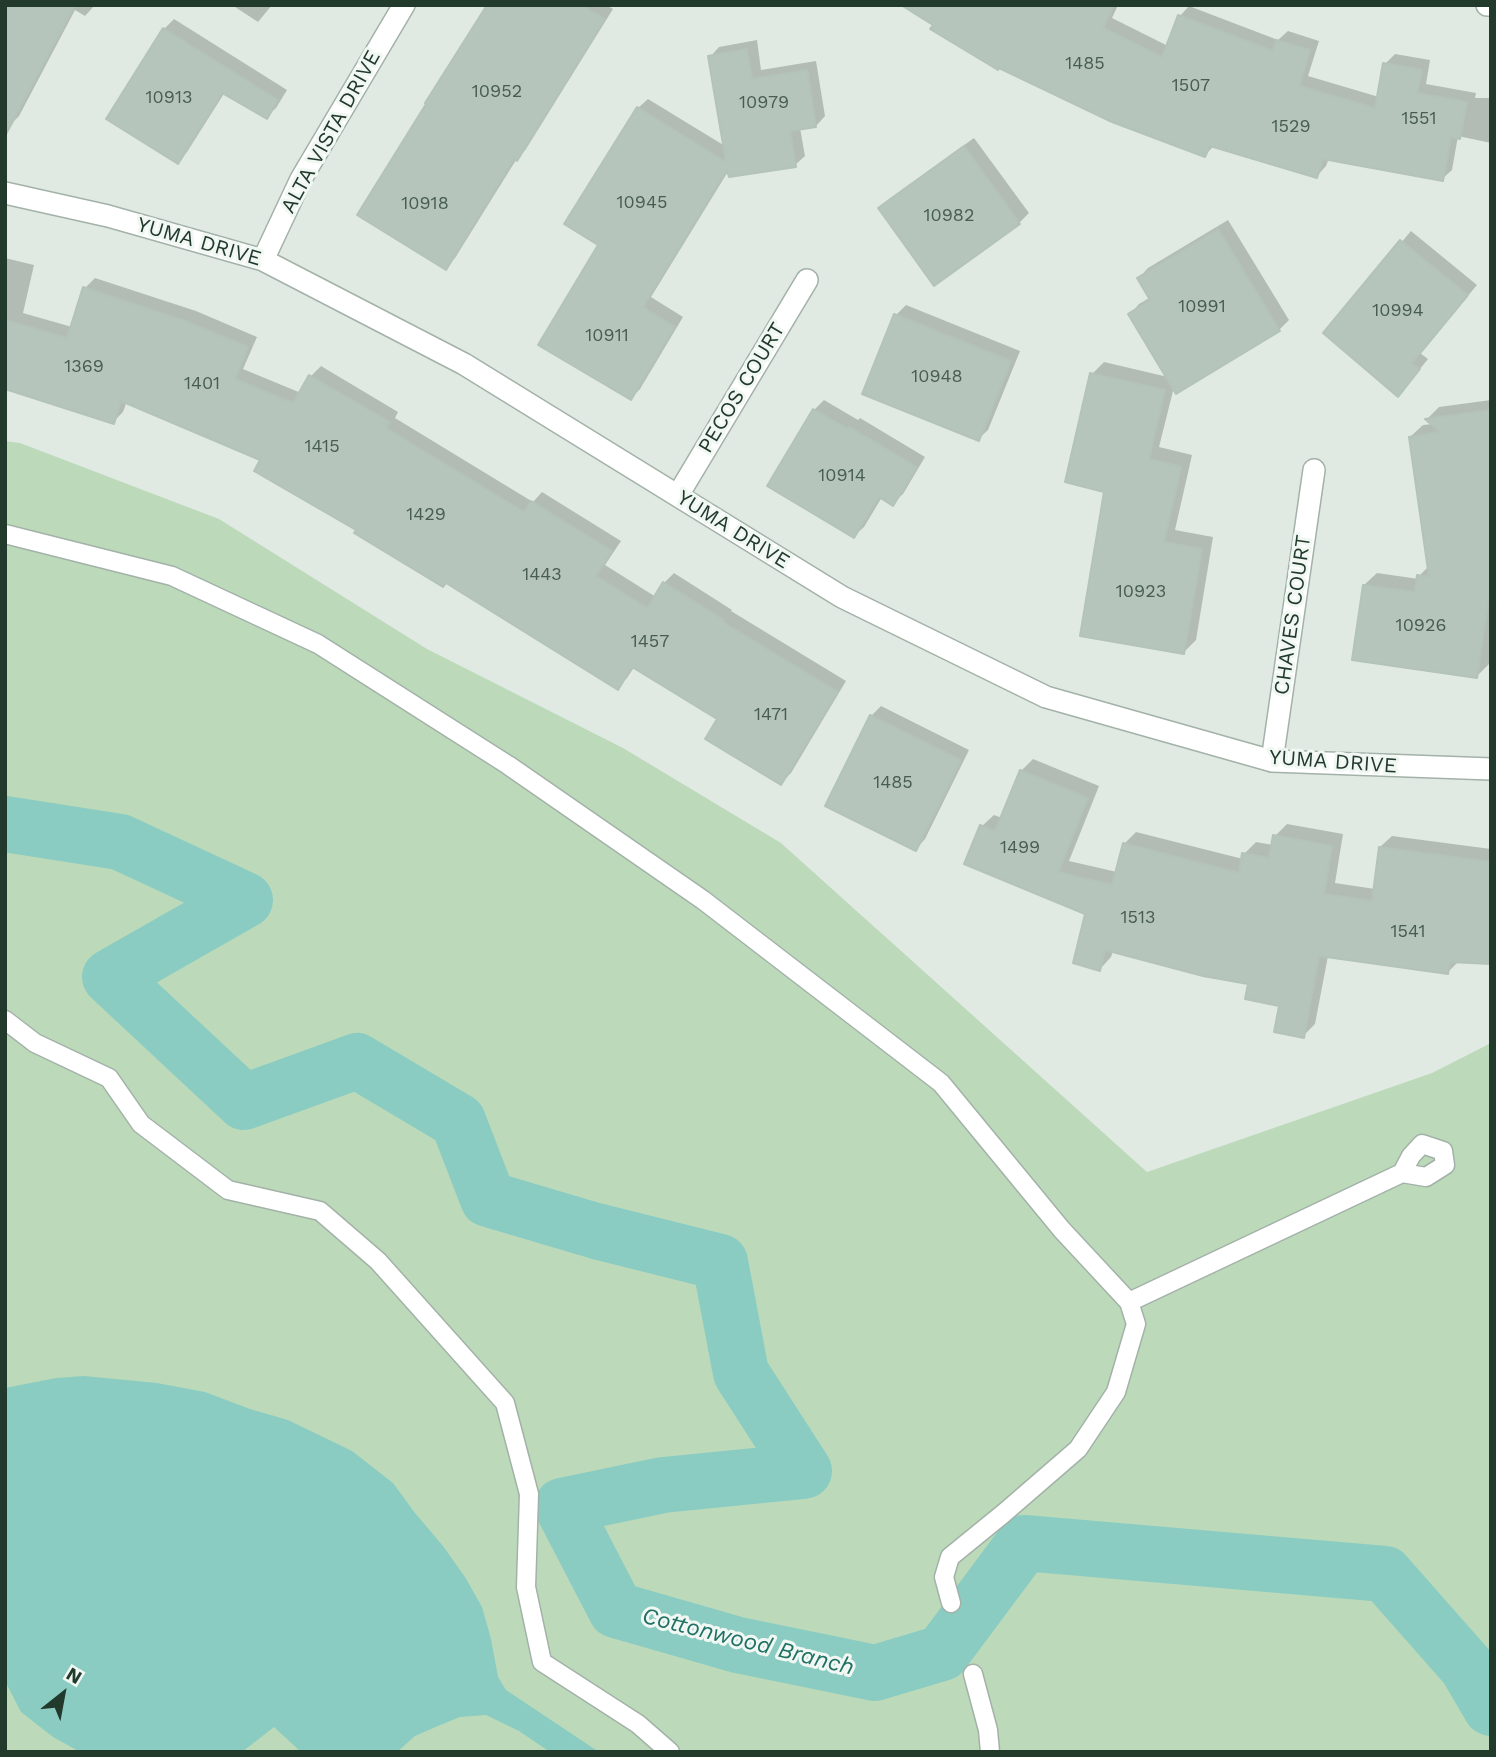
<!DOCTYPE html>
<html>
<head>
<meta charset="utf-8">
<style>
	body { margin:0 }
	#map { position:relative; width:1496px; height:1757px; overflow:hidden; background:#e0eae3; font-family:"Work Sans",sans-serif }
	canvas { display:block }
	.frame { position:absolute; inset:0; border:7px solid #223a2c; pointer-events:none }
	.north { position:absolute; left:28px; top:1659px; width:70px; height:70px; -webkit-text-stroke:5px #f1f7f2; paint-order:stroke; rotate:31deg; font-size:19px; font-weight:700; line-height:28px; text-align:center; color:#223a2c }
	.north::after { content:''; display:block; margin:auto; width:24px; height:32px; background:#223a2c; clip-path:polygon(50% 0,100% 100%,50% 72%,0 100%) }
</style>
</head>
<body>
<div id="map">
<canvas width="1496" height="1757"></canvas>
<div class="frame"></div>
<div class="north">N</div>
</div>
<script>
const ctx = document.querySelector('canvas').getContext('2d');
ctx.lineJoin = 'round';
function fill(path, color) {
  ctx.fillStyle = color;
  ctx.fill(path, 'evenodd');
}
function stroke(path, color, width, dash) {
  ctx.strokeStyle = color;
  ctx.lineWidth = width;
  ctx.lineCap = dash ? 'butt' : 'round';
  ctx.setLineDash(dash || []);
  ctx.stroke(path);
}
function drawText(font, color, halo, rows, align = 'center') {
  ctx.font = font + ' "Work Sans",sans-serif';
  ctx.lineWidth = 6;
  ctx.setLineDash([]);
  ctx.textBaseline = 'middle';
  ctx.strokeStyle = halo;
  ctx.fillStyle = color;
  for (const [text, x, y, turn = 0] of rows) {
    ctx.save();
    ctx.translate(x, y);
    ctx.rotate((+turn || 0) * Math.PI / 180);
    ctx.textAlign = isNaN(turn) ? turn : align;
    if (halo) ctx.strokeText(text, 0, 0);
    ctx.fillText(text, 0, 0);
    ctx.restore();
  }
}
fill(new Path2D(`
	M5 441 20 443 219 519 427 649 623 748 781 843 1147 1172 1432 1073 1491 1043V1752H5Z`), '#bcdaba');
fill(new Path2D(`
	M84 1376 157 1383 205 1392 250 1409 288 1420 352 1451 393 1483 415 1513 443 1546 465 1577 482 1607 491 1639 498 1677 506 1690 599 1752H550L519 1731 486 1715 460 1717 438 1726 415 1736 397 1752H301L274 1727 242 1752H80L53 1737 21 1712 5 1681V1388L56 1378Z`), '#8bccc2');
fill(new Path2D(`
	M5 5H95L85 16 75 10 19 116 10 125Z
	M232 5H272L258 22Z
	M490 5H606L613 9 526 149 516 160 455 258 445 267Z
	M1072 5H1118L1112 18 1168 46 1180 16 1189 6 1278 40 1288 31 1319 41 1308 76 1379 97 1385 64 1395 54 1430 60 1426 84 1476 93 1475 98H1491V143L1458 136 1452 170 1442 179 1329 158 1326 166 1317 176 1214 146 1205 155Z
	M174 19 287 90 276 108 266 117 225 92 187 152 178 161 164 29Z
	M757 40 761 70 816 61 825 116 816 126 800 128 805 156 795 165 729 170 651 297 683 317 640 389 631 398 601 244 638 108 648 99 725 146 710 57 719 47Z
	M974 138 1029 213 1019 223 934 284 880 209 889 199Z
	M1228 220 1289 320 1279 330 1177 391 1174 387 1159 447 1192 455 1175 530 1213 537 1196 640 1184 652 1106 491 1092 374 1104 362 1168 377 1130 314 1139 304 1151 297 1139 278 1148 268Z
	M1411 231 1477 285 1420 353 1428 359 1407 385 1326 332Z
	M5 258 34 265 23 313 72 327 85 288 95 278 196 311 257 337 243 369 301 393 311 376 321 366 398 412 395 418 533 502 542 492 621 541 605 565 656 597 664 583 674 573 732 610 731 611 846 681 791 773 781 783 719 718 635 666 627 678 617 688 447 581 263 459 127 401 123 412 113 422 5 378Z
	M906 305 1020 351 988 430 978 439 864 393 896 315Z
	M824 400 858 420 860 418 925 457 903 494 893 503 882 497 864 527 854 536 769 485 814 410Z
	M1491 400V650L1489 664 1476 677 1364 585 1377 573 1419 579V576L1429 566 1410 437 1423 425 1433 424 1427 419 1439 407Z
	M881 706 969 750 925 839 916 849 871 716Z
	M1033 759 1099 786 1069 861 1117 872 1124 844 1136 832 1243 859 1244 854 1256 842 1273 845 1275 836 1287 824 1343 834 1335 883 1375 889 1380 847 1392 836 1491 849V962L1459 961 1448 972 1328 956 1315 1024 1303 1036 1281 1004 1250 983 1113 951 1111 957 1100 969 1087 913 982 826 994 815 1002 818 1021 771Z`), '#0003');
stroke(new Path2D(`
	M5 824 120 842 245 900 110 977 244 1102 357 1061 458 1121 488 1199 596 1231 720 1262 741 1373 804 1471 663 1485 562 1506 616 1610 738 1645 875 1673 942 1653 1024 1543 1385 1574 1467 1667 1491 1708`), '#8bccc2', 56);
const building = new Path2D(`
	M5 5H75L5 136Z
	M487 5H581L605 19 517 161 514 159 446 270 357 215 426 104 425 103Z
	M901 5H1114L1103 28 1162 57 1178 15 1273 51 1276 40 1310 50 1299 86 1375 108 1383 63 1422 70 1417 93 1467 102 1460 139 1451 137 1443 181 1323 159 1317 178 1210 146 1205 157 1112 122 999 68 998 70 930 29 933 25Z
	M163 28 278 100 267 119 222 93 178 164 106 119Z
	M747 49 752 79 807 70 816 127 790 131 796 167 729 177 727 170 643 307 675 327 631 400 538 345 598 245 564 224 637 107 726 162 708 56Z
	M964 146 1020 224 934 286 878 208Z
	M1218 229 1280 331 1176 394 1128 314 1150 300 1137 278Z
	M1400 240 1468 295 1412 363 1420 369 1398 397 1323 333Z
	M83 287 185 321 248 347 235 379 293 403 309 375 390 422 386 428 524 512 531 501 612 551 596 576 647 608 663 582 724 620 723 622 838 692 781 785 705 739 717 719 632 667 618 690 446 583 443 587 354 533 356 530 254 471 260 460 121 401 114 424 5 389V320L67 338Z
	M894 314 1011 361 979 441 862 394Z
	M1090 373 1165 390 1149 459 1181 467 1164 542 1202 549 1184 654 1080 636 1104 492 1065 482Z
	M813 409 848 429 849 427 917 467 893 506 879 497 854 538 767 486Z
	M1491 410V582L1477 678 1352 660 1363 585 1415 592 1417 575 1429 577 1409 437 1440 432 1425 419Z
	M870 715 961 760 916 851 825 806Z
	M1020 770 1088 798 1058 872 1112 885 1123 843 1239 873 1242 853 1269 858 1273 835 1332 846 1324 894 1372 901 1379 847 1491 862V964L1450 962 1448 974 1319 956 1304 1038 1274 1032 1279 1006 1245 999 1248 984 1203 976 1105 950 1100 971 1073 963 1085 914 964 864 980 825 995 831Z`);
fill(building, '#b6c5bb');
stroke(building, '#b3c3b8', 2);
const service = new Path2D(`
	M5 534 172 576 318 644 508 765 703 900 941 1083 1062 1230 1129 1302 1136 1324 1116 1392 1078 1449 1004 1513 950 1557 944 1577 951 1603
	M5 1020 35 1043 109 1078 141 1124 228 1190 320 1211 378 1261 505 1403 529 1494 526 1587 542 1662 638 1724 670 1752
	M1129 1302 1402 1173 1411 1156 1422 1144 1443 1151 1445 1165 1426 1177 1402 1173
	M973 1674 988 1730 990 1752`);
const minor = new Path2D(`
	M1487 5H1491
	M5 193 108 216 263 260 464 364 842 597 1046 697 1272 761 1491 769
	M263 260 301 179 404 5
	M678 495 807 280
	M1272 761 1314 470`);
stroke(service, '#a3b2a8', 21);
stroke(minor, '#a3b2a8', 24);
stroke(service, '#fff', 18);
stroke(minor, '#fff', 21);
drawText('18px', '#475d50', null, [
	["1485",1085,64],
	["1507",1191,86],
	["10952",497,92],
	["10913",169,98],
	["10979",764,103],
	["1551",1419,119],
	["1529",1291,127],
	["10945",642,203],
	["10918",425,204],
	["10982",949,216],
	["10991",1202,307],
	["10994",1398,311],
	["10911",607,336],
	["1369",84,367],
	["10948",937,377],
	["1401",202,384],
	["1415",322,447],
	["10914",842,476],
	["1429",426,515],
	["1443",542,575],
	["10923",1141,592],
	["10926",1421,626],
	["1457",650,642],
	["1471",771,715],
	["1485",893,783],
	["1499",1020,848],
	["1513",1138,918],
	["1541",1408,932]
]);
drawText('21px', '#223a2c', '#f1f7f2', [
	["ALTA VISTA DRIVE",331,132,-61],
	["YUMA DRIVE",199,242,16],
	["PECOS COURT",742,388,-59],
	["YUMA DRIVE",733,530,32],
	["CHAVES COURT",1293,615,-82],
	["YUMA DRIVE",1333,762,4]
]);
drawText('italic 23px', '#207165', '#f1f7f2', [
	["Cottonwood Branch",748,1642,14]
]);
</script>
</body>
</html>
